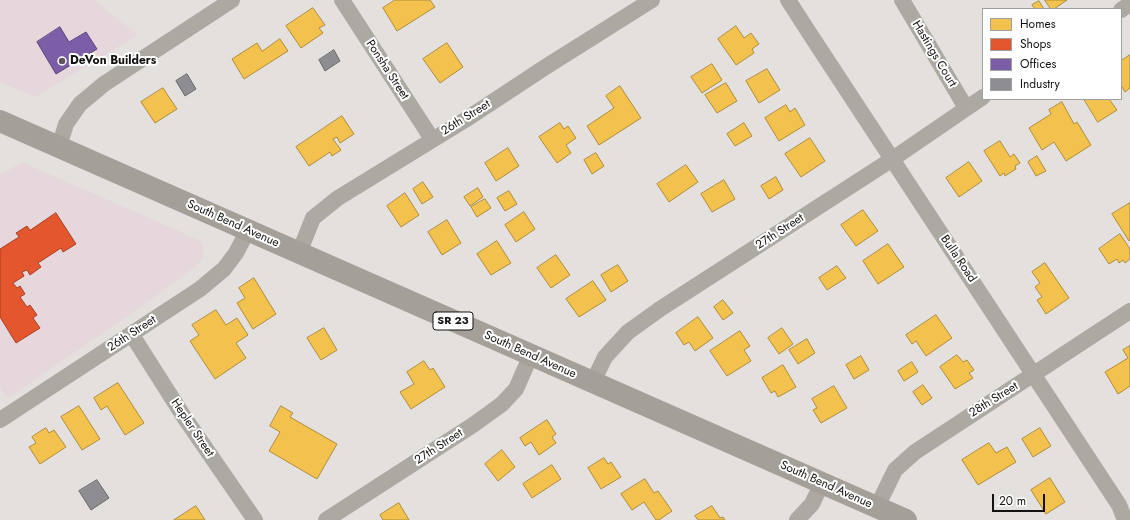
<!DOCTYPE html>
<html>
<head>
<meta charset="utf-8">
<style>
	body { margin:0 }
	#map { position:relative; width:1130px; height:520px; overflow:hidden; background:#e4e0de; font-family:Jost,sans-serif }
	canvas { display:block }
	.legend { position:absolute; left:982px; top:8px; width:140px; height:92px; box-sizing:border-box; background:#fff; border:1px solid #a1a0a0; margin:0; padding:5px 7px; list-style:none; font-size:12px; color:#141211 }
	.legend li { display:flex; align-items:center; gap:8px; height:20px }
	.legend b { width:20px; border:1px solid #a1a0a0 }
	.scale { position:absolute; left:992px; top:494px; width:53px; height:18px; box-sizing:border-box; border:2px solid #141211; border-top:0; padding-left:5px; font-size:12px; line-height:14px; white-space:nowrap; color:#141211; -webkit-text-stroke:3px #fff; paint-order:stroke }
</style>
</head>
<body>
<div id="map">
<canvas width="1130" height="520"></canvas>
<ul class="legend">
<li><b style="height:11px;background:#f2c14e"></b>Homes</li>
<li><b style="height:11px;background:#e4572e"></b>Shops</li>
<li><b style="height:11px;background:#7b5ea7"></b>Offices</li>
<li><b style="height:11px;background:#8d8d92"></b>Industry</li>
</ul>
<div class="scale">20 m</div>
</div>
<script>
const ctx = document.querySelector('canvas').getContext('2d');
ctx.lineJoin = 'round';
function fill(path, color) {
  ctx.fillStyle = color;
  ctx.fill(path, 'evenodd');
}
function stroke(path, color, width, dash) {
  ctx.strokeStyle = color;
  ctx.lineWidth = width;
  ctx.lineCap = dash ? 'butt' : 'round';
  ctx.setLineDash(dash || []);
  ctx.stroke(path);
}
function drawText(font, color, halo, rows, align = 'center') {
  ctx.font = font + ' Jost,sans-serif';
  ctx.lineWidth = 4;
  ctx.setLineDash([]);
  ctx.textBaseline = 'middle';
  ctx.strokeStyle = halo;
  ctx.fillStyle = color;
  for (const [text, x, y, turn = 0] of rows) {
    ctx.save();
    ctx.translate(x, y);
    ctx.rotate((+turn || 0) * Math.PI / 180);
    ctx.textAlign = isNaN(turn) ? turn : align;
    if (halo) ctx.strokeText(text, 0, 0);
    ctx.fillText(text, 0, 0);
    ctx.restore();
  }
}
fill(new Path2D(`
	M0 0H94L138 35 35 97 0 82Z
	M22 162 199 240 203 245V258L194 268 128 316 7 399 0 388V175Z`), '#e6d7dc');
const homes = new Path2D(`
	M395 0H430L435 7 397 31 383 8Z
	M1045 0H1067L1054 9H1051Z
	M1039 1 1044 9H1035L1032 5Z
	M313 8 325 25 319 28 323 33 301 48 286 26Z
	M736 26 744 38 751 33 759 44 752 49 754 53 736 65 718 39Z
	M280 39 288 51 244 79 232 59 257 43 262 51Z
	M447 43 463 67 440 83 423 59Z
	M1130 55V88L1125 92 1121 85V61Z
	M712 64 722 80 702 93 691 77Z
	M767 69 780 90 759 103 746 81Z
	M726 83 737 101 717 113 705 95Z
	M620 86 641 118 599 145 587 126 614 108 606 96Z
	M163 88 177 109 155 123 141 102Z
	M1084 99H1109L1117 110 1098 122Z
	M1062 102 1074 124 1077 122 1091 145 1066 161 1054 142 1042 150 1029 128 1051 114 1049 110Z
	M786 105 790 112 795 108 805 125 779 141 765 118Z
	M342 116 354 134 340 143 337 137 333 139 341 150 332 156 330 152 309 166 296 147Z
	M560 123 564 129 568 126 576 138 566 145 571 153 557 163 539 137Z
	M744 123 752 136 735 146 727 134Z
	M810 138 825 161 801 177 785 154Z
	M1000 141 1010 157 1014 154 1020 163 1015 166 1016 169 1005 176 1004 173 1000 176 984 151Z
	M508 148 519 166 496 181 485 163Z
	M596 153 604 166 592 174 584 160Z
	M1037 156 1046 171 1036 176 1028 162Z
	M969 162 982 181 959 197 946 178Z
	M686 165 698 182 669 202 657 184Z
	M776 177 783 190 769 199 761 186Z
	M724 180 735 199 712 212 701 194Z
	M423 182 433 197 422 204 413 189Z
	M478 188 483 197 470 206 464 197Z
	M509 191 517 204 505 211 497 198Z
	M405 193 419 215 401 227 387 206Z
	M485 199 491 208 477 217 471 207Z
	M1130 203V240L1129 241 1112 214Z
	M863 210 878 231 856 246 841 225Z
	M524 212 535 229 516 242 505 225Z
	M447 220 461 243 442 255 428 232Z
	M1120 234 1130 249V259L1125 263 1123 260 1119 263 1117 259 1109 264 1099 249Z
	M497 241 511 263 491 275 477 254Z
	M888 244 904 267 878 284 863 261Z
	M556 255 570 275 551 288 537 268Z
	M1045 263 1069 298 1046 314 1037 300 1042 297 1035 287 1040 283 1032 272Z
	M618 265 628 281 611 292 601 275Z
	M837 266 846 278 827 290 819 278Z
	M254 278 276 314 253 329 237 303 245 298 239 288Z
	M593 281 606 300 579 317 566 299Z
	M723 300 733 313 723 320 714 307Z
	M216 310 226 325 237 318 248 335 236 343 246 358 215 379 190 341 199 335 192 325Z
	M936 315 952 338 926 356 916 341 912 344 906 335Z
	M698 317 713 338 695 351 689 342 684 345 676 333Z
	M324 328 337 350 321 360 307 338Z
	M782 328 793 344 779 354 768 338Z
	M740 331 750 346 744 350 751 361 727 376 710 351Z
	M807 339 815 353 798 364 789 350Z
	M1130 346V386L1118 394 1105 372 1128 358 1123 350Z
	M957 355 963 362 967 360 974 370 969 373 973 378 955 389 940 367Z
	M861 356 869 370 854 379 846 365Z
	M424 361 430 370 433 368 445 387 411 409 400 392 414 384 407 372Z
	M912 362 918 372 904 381 898 371Z
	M783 365 796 387 778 397 775 391 771 393 762 378Z
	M118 383 144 423 125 435 107 406 101 410 94 398Z
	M923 385 932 398 922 405 913 392Z
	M834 386 847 408 821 423 813 410 817 408 812 399Z
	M79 406 100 439 82 450 61 417Z
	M281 406 293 413 290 417 337 444 317 479 269 451 280 432 270 426Z
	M547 420 556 434 552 437 556 443 539 455 531 442 525 446 520 438Z
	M46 428 49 433 54 430 66 447 40 464 29 447 36 443 32 437Z
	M1040 428 1051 446 1033 457 1022 439Z
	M989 443 996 453 1007 447 1016 462 978 485 962 460Z
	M502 450 515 467 498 481 485 464Z
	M604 458 608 464 611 462 621 477 601 489 588 468Z
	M552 465 561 479 532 498 523 484Z
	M1050 478 1065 502 1046 514 1031 490Z
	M645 479 654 493 658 491 672 511 659 520H656L644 502 632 510 621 494Z
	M399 503 409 520H383L380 515Z
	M196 506 205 520H174Z
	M712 506 720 518 723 517 725 520H698L695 516Z`);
fill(homes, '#f2c14e');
stroke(homes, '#af8c3c', 1);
const shops = new Path2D(`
	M56 213 76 244 63 252 61 248 38 263 41 267 30 275 27 270 22 272 24 276 13 283 17 288 20 286 25 294 20 297 27 307 30 305 37 315 33 318 40 328 16 343 0 317V249L19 237 16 233 27 226 30 230Z`);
fill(shops, '#e4572e');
stroke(shops, '#a64225', 1);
const offices = new Path2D(`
	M60 27 69 42 86 32 97 49 56 74 37 42Z`);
fill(offices, '#7b5ea7');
stroke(offices, '#5c477a', 1);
const industry = new Path2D(`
	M334 50 340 61 325 71 319 60Z
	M187 74 196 89 185 96 176 81Z
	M97 480 109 498 91 510 79 491Z`);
fill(industry, '#8d8d92');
stroke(industry, '#69686b', 1);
stroke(new Path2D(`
	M342 0 432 139
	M788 0C897 169 1009 336 1119 505L1125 520
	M902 0 966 108
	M1121 10 1130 4
	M59 147 66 124 80 104 104 84 232 0
	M299 253 313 218 338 198 465 120 547 66 652 0
	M132 335 184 417 255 520
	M593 382 605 357 628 332 660 309 891 160 983 97
	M0 420 200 289 224 269 236 253 248 230
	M877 507 895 470 915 452 1130 311
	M326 520 473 425 502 404 516 389 531 355
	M797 520 812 504 822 483`), '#aca9a2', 16);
stroke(new Path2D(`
	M0 121 906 520`), '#a4a099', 22);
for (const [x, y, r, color] of [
	[62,61,4,"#5d5a59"]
]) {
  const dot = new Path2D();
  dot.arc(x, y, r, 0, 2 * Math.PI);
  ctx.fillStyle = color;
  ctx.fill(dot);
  stroke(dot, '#fff', 1.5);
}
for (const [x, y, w] of [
	[453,321,40]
]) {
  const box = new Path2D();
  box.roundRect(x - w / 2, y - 9, w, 18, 3);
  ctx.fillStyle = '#fff';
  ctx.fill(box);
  stroke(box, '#141211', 1);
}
drawText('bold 11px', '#141211', null, [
	["SR 23",453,321]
]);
drawText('12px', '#141211', '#fff', [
	["Hastings Court",934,54,59],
	["Ponsha Street",387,70,57],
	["26th Street",466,118,-32],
	["South Bend Avenue",233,224,24],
	["27th Street",780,232,-33],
	["Bulla Road",958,259,56],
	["26th Street",132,334,-33],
	["South Bend Avenue",530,355,24],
	["28th Street",994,400,-32],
	["Hepler Street",192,428,56],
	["27th Street",439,447,-33],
	["South Bend Avenue",826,485,24]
]);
drawText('bold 12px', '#141211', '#fff', [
	["DeVon Builders",70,61]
], 'left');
</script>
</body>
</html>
